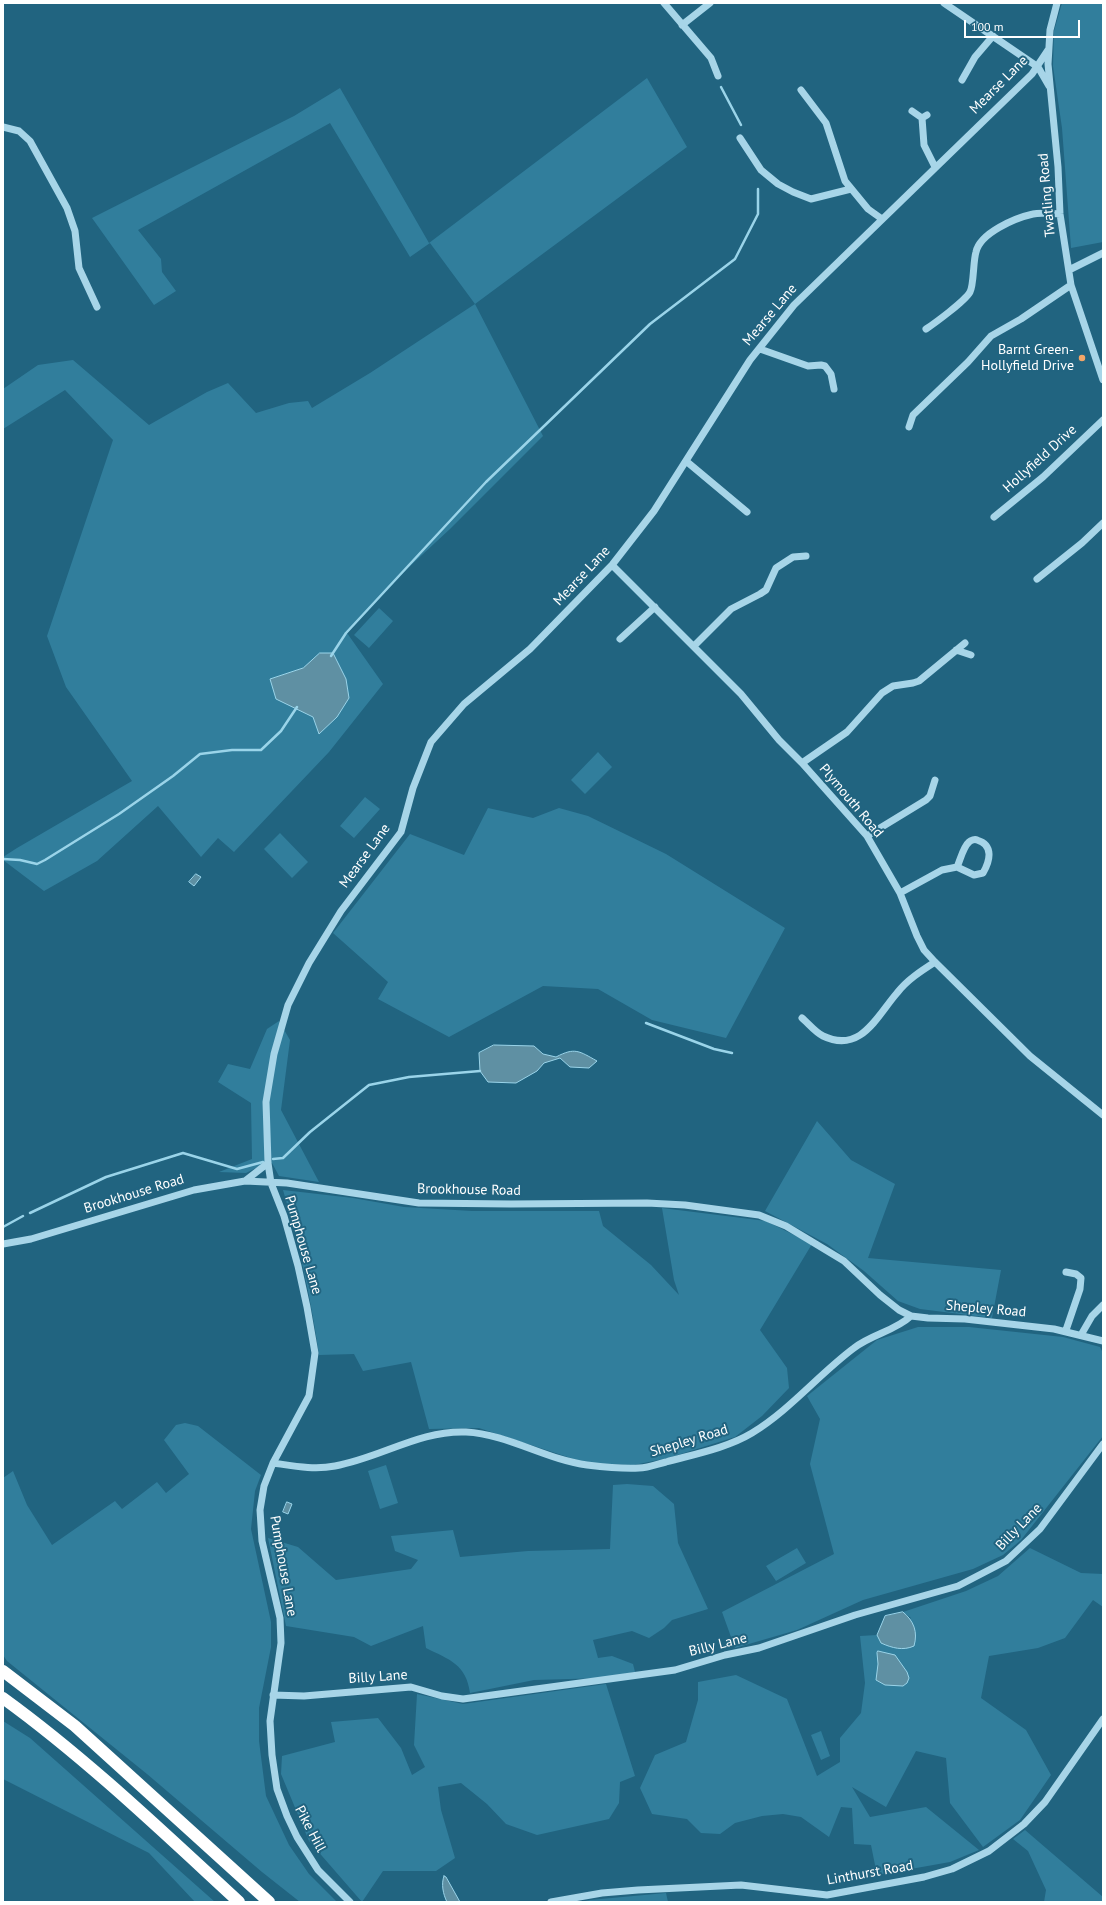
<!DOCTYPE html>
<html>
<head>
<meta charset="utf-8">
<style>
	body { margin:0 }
	#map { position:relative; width:1106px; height:1905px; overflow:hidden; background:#216480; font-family:"PT Sans",sans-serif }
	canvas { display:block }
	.frame { position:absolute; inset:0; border:4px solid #fff; pointer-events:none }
	.scale { position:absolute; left:964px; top:20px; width:116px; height:18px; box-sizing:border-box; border:2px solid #fff; border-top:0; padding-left:5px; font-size:12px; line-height:14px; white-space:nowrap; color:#fff; -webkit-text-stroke:3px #216480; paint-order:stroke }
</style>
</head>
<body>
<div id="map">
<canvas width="1106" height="1905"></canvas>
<div class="frame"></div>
<div class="scale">100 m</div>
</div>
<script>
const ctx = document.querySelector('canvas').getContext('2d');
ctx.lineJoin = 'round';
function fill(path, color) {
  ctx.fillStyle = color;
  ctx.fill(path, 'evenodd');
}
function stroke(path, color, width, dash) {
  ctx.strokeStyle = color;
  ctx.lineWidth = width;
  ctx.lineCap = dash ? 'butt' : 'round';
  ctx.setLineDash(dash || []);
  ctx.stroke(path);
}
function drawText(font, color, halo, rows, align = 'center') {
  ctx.font = font + ' "PT Sans",sans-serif';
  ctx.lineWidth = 4;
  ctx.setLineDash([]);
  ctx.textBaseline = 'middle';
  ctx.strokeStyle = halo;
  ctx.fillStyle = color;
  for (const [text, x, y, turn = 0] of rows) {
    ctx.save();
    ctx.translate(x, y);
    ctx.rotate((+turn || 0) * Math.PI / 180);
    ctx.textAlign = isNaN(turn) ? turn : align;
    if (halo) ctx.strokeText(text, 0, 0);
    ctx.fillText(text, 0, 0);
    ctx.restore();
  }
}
fill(new Path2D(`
	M1062 3H1103V242L1071 248 1062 128 1053 66 1054 31Z
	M647 78 687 147 475 304 543 436 450 529 395 580 347 633 383 684 329 752 234 852 218 838 201 857 158 806 97 861 44 891 3 860V857L17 848 132 781 66 687 47 636 113 440 65 390 3 429V389L38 365 73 360 149 425 207 392 228 383 256 413 289 403 308 401 312 408 370 373 475 304 430 243 410 257 330 123 138 230 161 259 162 272 176 291 154 305 92 218 294 116 340 88 429 243ZM303 668 319 734 313 717 296 708 270 679Z
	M379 608 393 621 369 648 354 635Z
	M598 752 612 767 585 794 571 780Z
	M365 797 380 809 354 838 340 826Z
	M488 808 533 818 559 808 588 816 666 854 785 928 726 1038 652 1020 598 989 543 986 449 1037 378 999 388 982 333 933 410 834 464 855Z
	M280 833 308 862 292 878 264 849Z
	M279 1021 290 1040 281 1110 319 1182 279 1176 272 1163H266L246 1173 219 1172 252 1159 251 1103 218 1082 228 1064 250 1069 267 1029Z
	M817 1121 851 1160 895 1184 868 1258 1001 1270 992 1318 920 1309 898 1301 864 1271 827 1244 765 1211Z
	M283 1190 353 1198 404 1207 472 1211H599L603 1226 651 1265 679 1295 674 1280 662 1208 766 1221 812 1244 760 1330 787 1368 789 1388 762 1416 735 1437 668 1458 634 1465 586 1463 479 1428 429 1429 411 1362 363 1371 354 1354 319 1355C311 1299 299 1244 283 1190Z
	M918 1327H969L1063 1337 1100 1347 1103 1353V1436L1021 1540 1003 1555 973 1569 863 1600 797 1630 735 1648 722 1612 834 1554 810 1464 820 1419 807 1396 877 1340Z
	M185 1423 198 1426 261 1475 255 1491 251 1529 271 1622V1647L259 1708V1741L266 1796 289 1845 309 1874 337 1902H300L262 1872 147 1774 7 1661 3 1655V1478L13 1471 27 1505 52 1545 115 1501 122 1509 157 1482 166 1493 189 1474 164 1440 176 1425Z
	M386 1465 398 1503 380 1509 368 1471Z
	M627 1484 653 1486 674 1504 678 1543 708 1609 672 1620 664 1628 649 1638 632 1631 593 1640 598 1658 612 1656 633 1664 635 1672 604 1678 534 1680 470 1693C466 1664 450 1660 426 1648L423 1626 371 1646 354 1637 286 1626 268 1538 298 1547 336 1580 411 1569 418 1560 395 1551 391 1536 453 1530 460 1557 528 1551 610 1549 613 1485Z
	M797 1548 806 1563 776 1581 766 1566Z
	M1030 1548 1081 1573 1103 1574V1607L1093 1600 1065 1638 1038 1648 989 1656 981 1698 1026 1730 1051 1775 1020 1820 983 1847 950 1803 946 1758 916 1751 886 1807 852 1787 870 1817 926 1807 979 1850 950 1862 877 1875 871 1845 854 1844 852 1808 841 1807 829 1837 801 1817 783 1814 762 1816 735 1823 720 1834 701 1833 687 1819 652 1814 640 1788 655 1755 686 1742 698 1700V1682L736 1675 787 1699 817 1776 840 1762V1738L861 1713 865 1683 860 1636 877 1635 881 1643 911 1618 903 1612 966 1591 998 1576Z
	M606 1684 635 1776 620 1782 619 1803 609 1819 537 1835 506 1824 487 1804 461 1783 438 1787 441 1810 455 1858 436 1871H383L362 1902 309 1841 281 1774 282 1756 335 1742 331 1722 378 1718 401 1748 412 1775 425 1767 414 1745 417 1694 463 1704Z
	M3 1721 30 1738 215 1902H195L149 1853 3 1779Z
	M821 1731 830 1756 821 1760 811 1735Z
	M1025 1830 1103 1897V1902H1044L1046 1890 1028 1851 1013 1839Z
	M666 1893 668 1902H580L590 1900Z`), '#317e9c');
const water = new Path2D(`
	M320 653H333L346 679 349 698 337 717 319 734 313 717 276 699 270 679 303 668Z
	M196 874 201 877 194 886 189 882Z
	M494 1045 534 1046 543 1054 556 1057C575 1047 579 1051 597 1061L589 1068 570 1067 560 1058 544 1063 537 1071 516 1083 488 1082 480 1071 479 1053Z
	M287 1502 292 1504 288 1514 283 1512Z
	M903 1612C914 1621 918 1632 914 1646 903 1651 892 1648 881 1643L877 1635 885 1616Z
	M878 1651 895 1655 907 1672 909 1678 907 1683 903 1686 885 1685 876 1680 878 1664 877 1653Z
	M444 1876 446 1877 460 1902H447C443 1894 441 1884 444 1876Z`);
fill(water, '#5f90a3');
stroke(water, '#9ad4e9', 1);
stroke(new Path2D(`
	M721 87 741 125
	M331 656 346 633 486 482 650 324 735 259 758 214V189
	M3 859 20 860 37 864 45 860 119 814 173 776 200 754 232 750H261L281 731 297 707
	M646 1023 714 1049 732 1053
	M273 1159 283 1158 310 1132 369 1085 409 1077 480 1071
	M30 1213 106 1177 183 1153 237 1169 263 1162
	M3 1227 23 1216`), '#9ad4e9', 2.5);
stroke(new Path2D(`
	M664 3 711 58 718 76
	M944 3 1038 67 1049 86
	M1057 3 1050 30 1048 64 1058 167 1060 214 1071 285 1103 380
	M682 25 710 3
	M962 80 975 57 993 36
	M801 90 826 123 845 181 868 209 882 219
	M912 111 922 118 927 115
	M922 118 924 145 935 167
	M3 127 19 131 30 141 67 208 75 231 79 268 97 307
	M740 138 761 170 778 184 793 192 811 199 851 189
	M1069 270 1103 253
	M926 329C935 323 965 301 970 292 974 285 973 261 976 252 980 233 1015 218 1033 214 1041 212 1052 214 1060 214
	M760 349 808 366 821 365 825 366 831 374 834 389
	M909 427 913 415 968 362 991 336 1021 319 1071 285
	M686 461 747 512
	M994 517 1043 477 1103 420
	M612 565 741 694 779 740 802 763 867 836 900 893 917 936 924 950 935 962 1030 1056 1103 1115
	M1037 579 1082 543 1103 523
	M620 639 655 607
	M694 646 731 609 760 594 766 590 776 568 793 557 806 556
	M956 650 971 655
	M802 763 847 732 882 693 893 686 913 683 919 681 965 643
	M867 836 926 800 930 796 935 780
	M900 893 942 870 957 867C960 861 963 847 969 842 971 840 975 839 977 840 994 845 990 861 983 873L974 875 957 867
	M802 1018C808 1023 815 1032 823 1036 861 1054 877 1016 897 993 907 980 921 971 935 962
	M245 1181 268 1163
	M3 1244 31 1239 194 1190 245 1181 287 1183 419 1203 511 1204 647 1203 685 1205 759 1215 786 1226 844 1261 880 1295 899 1310 911 1316 928 1318 965 1319 1054 1329 1103 1341
	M1066 1330 1080 1289 1081 1278 1076 1274 1066 1272
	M1081 1335 1092 1316 1103 1305
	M273 1463C294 1466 314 1470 335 1466 380 1458 420 1430 466 1432 507 1434 547 1460 587 1465 604 1467 623 1469 639 1468 648 1468 658 1464 666 1462 695 1454 727 1448 752 1433 790 1410 819 1374 854 1348 872 1334 895 1331 911 1316
	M273 1695 304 1696 411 1687 442 1696 463 1699 675 1670 725 1655 759 1648 855 1615 958 1586 1006 1561 1040 1529 1103 1444
	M350 1902 318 1870 297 1837 287 1816 277 1789 272 1755 270 1721 281 1643 280 1618 262 1541 260 1510 264 1486 273 1463 309 1396 315 1353 307 1307 298 1266 284 1216 271 1183 268 1163 266 1102 274 1054 288 1005 309 963 341 911 401 832 413 788 431 742 464 704 530 649 612 565 654 511 750 360 794 305 1032 74 1048 50
	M551 1902 602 1893 638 1890 741 1885 827 1895 924 1877 952 1869 989 1851 1024 1824 1045 1802 1103 1719`), '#a7d5e8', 7);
stroke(new Path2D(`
	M3 1671 75 1726 269 1902
	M3 1698C87 1759 163 1832 239 1902`), '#fff', 12);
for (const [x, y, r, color] of [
	[1082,358,4,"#f4a668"]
]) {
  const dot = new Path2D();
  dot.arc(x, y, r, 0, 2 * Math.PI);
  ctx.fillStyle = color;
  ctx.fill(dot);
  stroke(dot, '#216480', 1.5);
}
drawText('14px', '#fff', '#216480', [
	["Mearse Lane",999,85,-45],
	["Twatling Road",1047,195,-95],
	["Mearse Lane",770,315,-50],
	["Hollyfield Drive",1040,459,-42],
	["Mearse Lane",582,576,-47],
	["Plymouth Road",851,801,50],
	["Mearse Lane",365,856,-54],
	["Brookhouse Road",469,1190,1],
	["Brookhouse Road",134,1194,-17],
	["Pumphouse Lane",303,1245,74],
	["Shepley Road",986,1309,5],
	["Shepley Road",689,1441,-17],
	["Billy Lane",1019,1527,-46],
	["Pumphouse Lane",283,1566,80],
	["Billy Lane",718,1645,-14],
	["Billy Lane",378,1677,-4],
	["Pike Hill",310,1829,62],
	["Linthurst Road",870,1873,-10]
]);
drawText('14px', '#fff', '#216480', [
	["Barnt Green-",1074,350],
	["Hollyfield Drive",1074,366]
], 'right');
</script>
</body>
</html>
